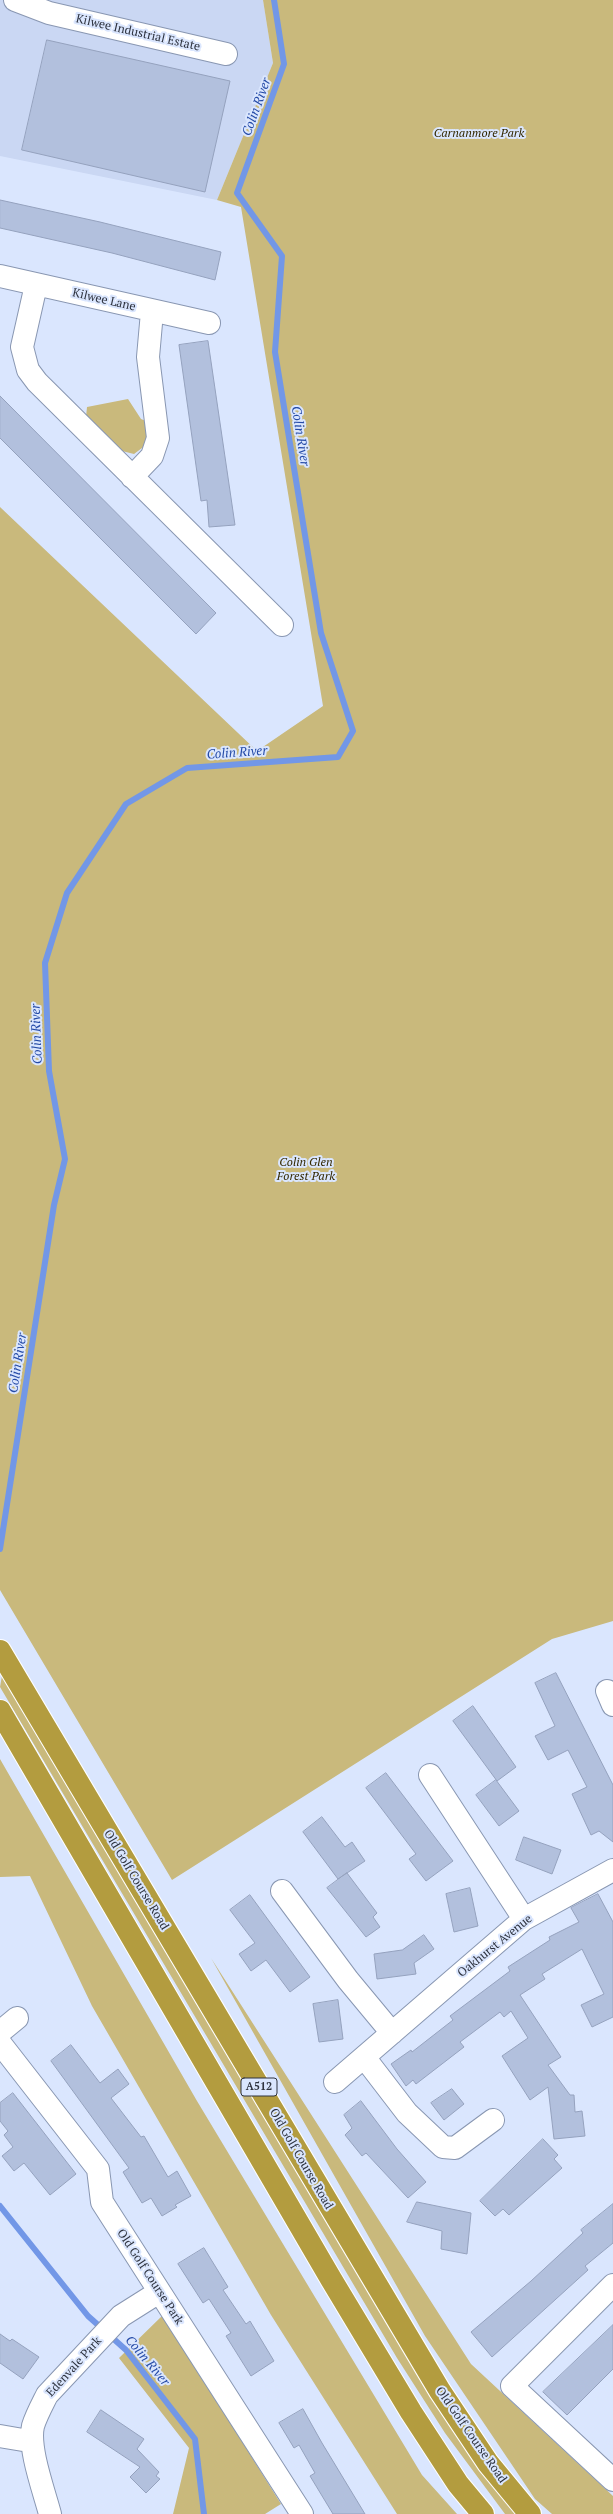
<!DOCTYPE html>
<html>
<head>
<meta charset="utf-8">
<style>
	body { margin:0 }
	canvas { display:block; background:#dae6fe }
</style>
</head>
<body>
<canvas width="613" height="2514"></canvas>
<script>
const ctx = document.querySelector('canvas').getContext('2d');
ctx.lineJoin = 'round';
function fill(path, color) {
  ctx.fillStyle = color;
  ctx.fill(path, 'evenodd');
}
function stroke(path, color, width, dash) {
  ctx.strokeStyle = color;
  ctx.lineWidth = width;
  ctx.lineCap = dash ? 'butt' : 'round';
  ctx.setLineDash(dash || []);
  ctx.stroke(path);
}
function drawText(font, color, halo, rows, align = 'center') {
  ctx.font = font + ' "PT Serif",serif';
  ctx.lineWidth = 4;
  ctx.setLineDash([]);
  ctx.textBaseline = 'middle';
  ctx.strokeStyle = halo;
  ctx.fillStyle = color;
  for (const [text, x, y, turn = 0] of rows) {
    ctx.save();
    ctx.translate(x, y);
    ctx.rotate((+turn || 0) * Math.PI / 180);
    ctx.textAlign = isNaN(turn) ? turn : align;
    if (halo) ctx.strokeText(text, 0, 0);
    ctx.fillText(text, 0, 0);
    ctx.restore();
  }
}
fill(new Path2D(`
	M0 0H263L273 63 217 200 0 156Z`), '#cad7f3');
fill(new Path2D(`
	M263 0H613V1621L552 1639 172 1880 0 1590V507L257 751 323 706 241 207 217 200 273 63Z
	M128 399 141 419 146 421V445L134 454 122 451 86 417 87 407Z
	M3 1670 521 2514H505L445 2433 397 2358 0 1687Z
	M0 1759 197 2101 422 2475 457 2514H397L271 2315 92 2006 30 1876 0 1877Z
	M211 1958 471 2364 613 2496V2514H552L535 2499 425 2336Z
	M163 2315 281 2504 265 2514H173L189 2448 119 2358Z`), '#c9b97c');
stroke(new Path2D(`
	M0 1549 54 1205 65 1159 49 1071 45 963 67 893 126 804 187 768 338 757 353 731 321 633 275 352 282 256 237 193 284 64 274 0
	M0 2206 88 2316 126 2350 195 2439 204 2514`), '#7297e7', 6);
const building = new Path2D(`
	M47 40 230 81 205 192 22 150Z
	M0 200 100 222 221 252 215 280 112 253 0 228Z
	M208 341 235 525 209 527 207 500 201 501 179 345Z
	M0 396 216 613 196 634 0 438Z
	M556 1673 613 1785V1842L599 1831 591 1835 572 1794 587 1787 568 1750 548 1760 535 1736 555 1726 535 1683Z
	M473 1706 516 1767 497 1781 453 1721Z
	M386 1773 453 1861 426 1881 409 1859 416 1854 366 1788Z
	M496 1780 519 1811 499 1826 476 1795Z
	M322 1817 345 1847 352 1842 365 1861 338 1879 303 1832Z
	M524 1837 561 1850 552 1874 516 1860Z
	M347 1873 377 1913 373 1917 380 1927 366 1937 327 1888Z
	M470 1888 478 1926 454 1932 446 1894Z
	M598 1894 613 1922V2017L592 2027 581 2005 604 1994 582 1949 542 1974 545 1979 520 1995 561 2057 548 2065 570 2095H574L575 2112 582 2111 585 2136 554 2139 548 2087 530 2100 502 2056 528 2038 511 2011 504 2017 500 2012 460 2042 464 2047 416 2084 413 2080 406 2086 391 2064 411 2050 412 2052 453 2020 450 2016 510 1971 508 1967 550 1940 549 1937 579 1922 571 1908Z
	M250 1895 310 1977 290 1992 266 1960 251 1971 239 1954 255 1943 230 1910Z
	M424 1935 434 1949 414 1963 416 1974 377 1979 374 1954 402 1950Z
	M338 2000 343 2039 319 2042 313 2004Z
	M71 2045 100 2083 118 2069 129 2084 111 2098 141 2137 144 2136 168 2177 177 2171 191 2196 175 2205 177 2207 162 2216 151 2198 142 2203 123 2172 129 2168 51 2061Z
	M452 2089 464 2104 444 2120 431 2103Z
	M13 2093 76 2174 50 2195 24 2163 14 2171 2 2156 13 2147 4 2135 8 2131 0 2121V2103Z
	M361 2101 397 2149 426 2182 408 2198 366 2153 362 2156 345 2135 352 2128 344 2115Z
	M543 2139 558 2155 554 2159 562 2168 509 2215 503 2209 495 2216 480 2201Z
	M417 2202 471 2213 467 2254 441 2249 442 2231 407 2222Z
	M613 2204V2243L585 2266 588 2270 492 2357 471 2332 531 2281 583 2233 581 2230Z
	M204 2248 228 2287 223 2290 246 2324 250 2321 274 2361 251 2376 226 2336 231 2333 209 2299 203 2303 178 2264Z
	M613 2325V2369L567 2415 543 2392Z
	M0 2334 10 2341 12 2339 39 2357 23 2379 0 2363Z
	M303 2409 322 2443 365 2514H333L310 2476 315 2473 299 2445 294 2448 279 2423Z
	M101 2410 144 2439 137 2449 159 2472 156 2476 160 2479 146 2493 130 2477 140 2467 87 2432Z`);
fill(building, '#b2c0dd');
stroke(building, '#95a2be', 1);
const minor = new Path2D(`
	M15 0 49 13 226 54
	M0 276 209 323
	M36 285 22 347 28 370 37 382 282 625
	M132 477 152 456 158 438 148 357 152 312
	M607 1691 613 1705
	M430 1775 524 1919
	M282 1891 348 1980 392 2033
	M0 2032 17 2018
	M0 2043 98 2169 102 2202 302 2514
	M335 2082 364 2057
	M493 2120 455 2148 443 2147 407 2113 364 2057 524 1919 613 1870
	M613 2285 512 2386 613 2480
	M0 2436 23 2440 32 2439
	M50 2514C44 2491 28 2448 33 2426 36 2416 42 2405 47 2395L121 2316 159 2292`);
const highway = new Path2D(`
	M0 1651 440 2391 488 2463 530 2514
	M0 1711 331 2279 411 2412 458 2484 483 2514`);
stroke(minor, '#8997b2', 24);
stroke(highway, '#fff', 24);
stroke(minor, '#fff', 22);
stroke(highway, '#b39c3f', 22);
for (const [x, y, w] of [
	[259,2087,36]
]) {
  const box = new Path2D();
  box.roundRect(x - w / 2, y - 9, w, 18, 3);
  ctx.fillStyle = '#dae6fe';
  ctx.fill(box);
  stroke(box, '#2e333f', 1);
}
drawText('bold 11px', '#2e333f', null, [
	["A512",259,2087]
]);
drawText('12px', '#2e333f', '#dae6fe', [
	["Kilwee Industrial Estate",138,33,13],
	["Kilwee Lane",104,300,13],
	["Old Golf Course Road",136,1880,59],
	["Oakhurst Avenue",495,1946,-39],
	["Old Golf Course Road",301,2159,60],
	["Old Golf Course Park",150,2277,57],
	["Edenvale Park",74,2367,-48],
	["Old Golf Course Road",471,2435,55]
]);
drawText('italic 12px', '#342900', '#dae6fe', [
	["Carnanmore Park",479,134],
	["Colin Glen",306,1163],
	["Forest Park",306,1177]
]);
drawText('italic 13px', '#254ba7', '#dae6fe', [
	["Colin River",257,107,-70],
	["Colin River",300,436,81],
	["Colin River",237,753,-4],
	["Colin River",37,1034,-92],
	["Colin River",18,1363,-81],
	["Colin River",147,2361,50]
]);
</script>
</body>
</html>
